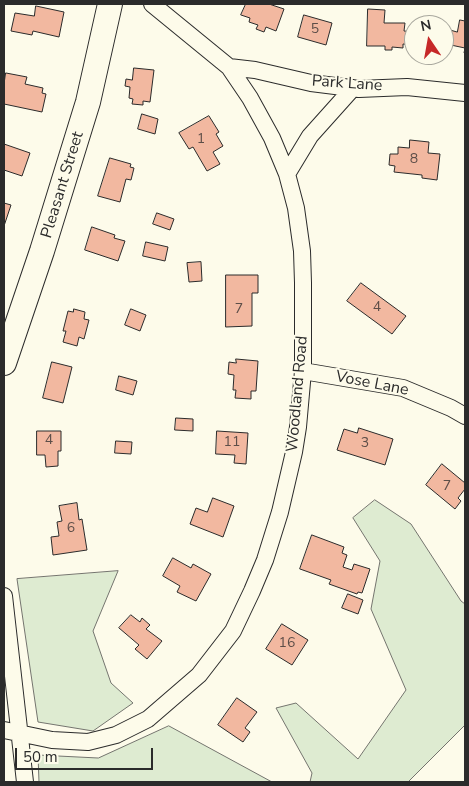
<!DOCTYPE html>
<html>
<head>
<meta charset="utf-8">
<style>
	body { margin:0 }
	#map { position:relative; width:469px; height:786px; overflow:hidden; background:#fdfbea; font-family:"Nunito Sans",sans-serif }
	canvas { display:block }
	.frame { position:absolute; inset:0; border:5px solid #2b2b2b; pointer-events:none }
	.north { position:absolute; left:404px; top:15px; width:50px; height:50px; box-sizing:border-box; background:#fdfbea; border:1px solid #a9a89e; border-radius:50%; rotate:348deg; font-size:14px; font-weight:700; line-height:20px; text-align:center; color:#2b2b2b }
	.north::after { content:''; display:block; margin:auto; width:18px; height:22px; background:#c62828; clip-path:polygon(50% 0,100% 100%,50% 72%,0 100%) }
	.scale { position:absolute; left:15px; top:748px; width:138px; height:22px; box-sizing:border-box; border:2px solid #2b2b2b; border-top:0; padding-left:6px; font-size:15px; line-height:18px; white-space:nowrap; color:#2b2b2b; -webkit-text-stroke:4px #fdfbea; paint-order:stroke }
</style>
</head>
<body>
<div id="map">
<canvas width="469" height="786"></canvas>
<div class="frame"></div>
<div class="north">N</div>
<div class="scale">50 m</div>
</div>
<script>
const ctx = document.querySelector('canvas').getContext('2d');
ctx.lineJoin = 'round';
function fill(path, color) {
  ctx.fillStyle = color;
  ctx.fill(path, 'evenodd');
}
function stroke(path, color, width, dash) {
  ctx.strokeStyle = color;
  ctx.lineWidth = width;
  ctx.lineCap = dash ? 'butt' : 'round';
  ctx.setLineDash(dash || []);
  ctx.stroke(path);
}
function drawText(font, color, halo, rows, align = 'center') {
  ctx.font = font + ' "Nunito Sans",sans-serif';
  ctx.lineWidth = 4;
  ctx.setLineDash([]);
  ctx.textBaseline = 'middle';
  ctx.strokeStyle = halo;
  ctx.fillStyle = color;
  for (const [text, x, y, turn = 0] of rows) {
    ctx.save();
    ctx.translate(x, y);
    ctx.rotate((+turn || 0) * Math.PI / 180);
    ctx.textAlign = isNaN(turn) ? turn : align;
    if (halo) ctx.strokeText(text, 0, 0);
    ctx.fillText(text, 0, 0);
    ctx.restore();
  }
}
const green = new Path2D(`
	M375 500 411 524 461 601 465 604V725L408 782H310L312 773 276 708 296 703 358 759 406 690 371 609 380 561 353 518Z
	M118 571 93 631 111 683 133 703 93 731 38 722 17 579Z
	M169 726 272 782H39L38 755 98 758Z`);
fill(green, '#deebd1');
stroke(green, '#74746e', 1);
const building = new Path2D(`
	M246 4H269L284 9 276 31 266 27 264 32 256 29 258 25 249 22 250 18 241 15Z
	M36 6 64 12 59 37 33 31 32 35 11 31 15 13 34 16Z
	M368 9 385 10 384 23H405L404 31 414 32V45L403 44V48L392 47V50H385V46H367Z
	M304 15 332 23 326 45 298 37Z
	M460 20 465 21V54L464 53 465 48 446 44 450 30 457 32Z
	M134 68 154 70 150 102 143 101V105L132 104 133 99 129 98 130 87 125 86 126 79 132 80Z
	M6 73 27 77 25 84 43 88 42 93 46 94 42 112 4 104V84Z
	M142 114 158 119 155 134 138 129Z
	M209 116 219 132 216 134 223 146 213 152 220 164 207 171 193 147 189 149 179 133Z
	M410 140 429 142 428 153 440 154 437 180 422 178V175L394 172 395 166 389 165 390 154H398V147L409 148Z
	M4 144 30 153 22 176 4 170Z
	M110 158 131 164 130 167 134 168 131 180 126 179 120 202 98 196Z
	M4 203 11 205 4 226Z
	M157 213 174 219 170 230 153 224Z
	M92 227 115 235 114 238 125 241 118 261 85 250Z
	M146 242 168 247 165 261 143 256Z
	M201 262 202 281 189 282 187 263Z
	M226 275H258V293H252V326L226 327Z
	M361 283 406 316 392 334 347 301Z
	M74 309 85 312 84 319 89 320 84 339 79 337 77 346 63 342 66 331H63L68 311 73 312Z
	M131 309 146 315 140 331 125 325Z
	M236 359 258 361 256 391H251V399L235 398 236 390H233L234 375 228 374 229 362 236 363Z
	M52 362 72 367 63 403 43 398Z
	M119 376 137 381 133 395 116 390Z
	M176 418 193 419V431L175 430Z
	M359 428 393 439 385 465 337 450 344 429 357 433Z
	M37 431H61V451H58V466L46 467 45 455H37Z
	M217 431 248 433 246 464 234 463 235 455 216 454Z
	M116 441 132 442 131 454 115 453Z
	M442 464 465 483V489L458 498 461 501 455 509 426 485Z
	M213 498 234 506 223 537 190 524 196 508 207 512Z
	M77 503 79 520 82 519 87 550 53 555 51 537 59 536 57 522 62 521 59 506Z
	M312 535 344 547 342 553 347 555 343 567 352 570 354 564 370 569 362 593 358 592 357 594 329 584 331 580 300 569Z
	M173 558 191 568 193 564 211 574 196 601 177 592 180 586 163 576Z
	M348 594 363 600 358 614 342 608Z
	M131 615 140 622 142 618 150 625 146 629 162 641 147 659 135 649 139 645 119 628Z
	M282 624 308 640 292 665 266 649Z
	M237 698 257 712 245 728 250 732 243 742 218 725Z`);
fill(building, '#f2b8a0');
stroke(building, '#2b2b2b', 1);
const street = new Path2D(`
	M229 67 255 70 311 83 359 89 407 87 465 93
	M287 174 310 136 353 88
	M303 371 403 388 451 408 465 416
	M4 596 25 782
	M4 730 52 740 88 742 116 735 148 719 199 675 233 631 252 591 265 560 280 512 294 452 298 427 303 371V283L302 251 296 208 287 174 272 138 250 98 229 67 152 4`);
const secondary = new Path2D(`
	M4 363 42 251 88 102 110 4`);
stroke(street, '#2b2b2b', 18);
stroke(secondary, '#2b2b2b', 26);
stroke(street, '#fdfbea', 16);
stroke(secondary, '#fdfbea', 24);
drawText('14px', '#5d4e48', null, [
	["5",315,30],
	["1",201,140],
	["8",414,160],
	["4",377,308],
	["7",239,310],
	["4",49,441],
	["11",232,443],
	["3",365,444],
	["7",447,487],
	["6",71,529],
	["16",287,644]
]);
drawText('16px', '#2b2b2b', '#fdfbea', [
	["Park Lane",347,84,4],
	["Pleasant Street",63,185,-73],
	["Vose Lane",372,384,11],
	["Woodland Road",298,394,-85]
]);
</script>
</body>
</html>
